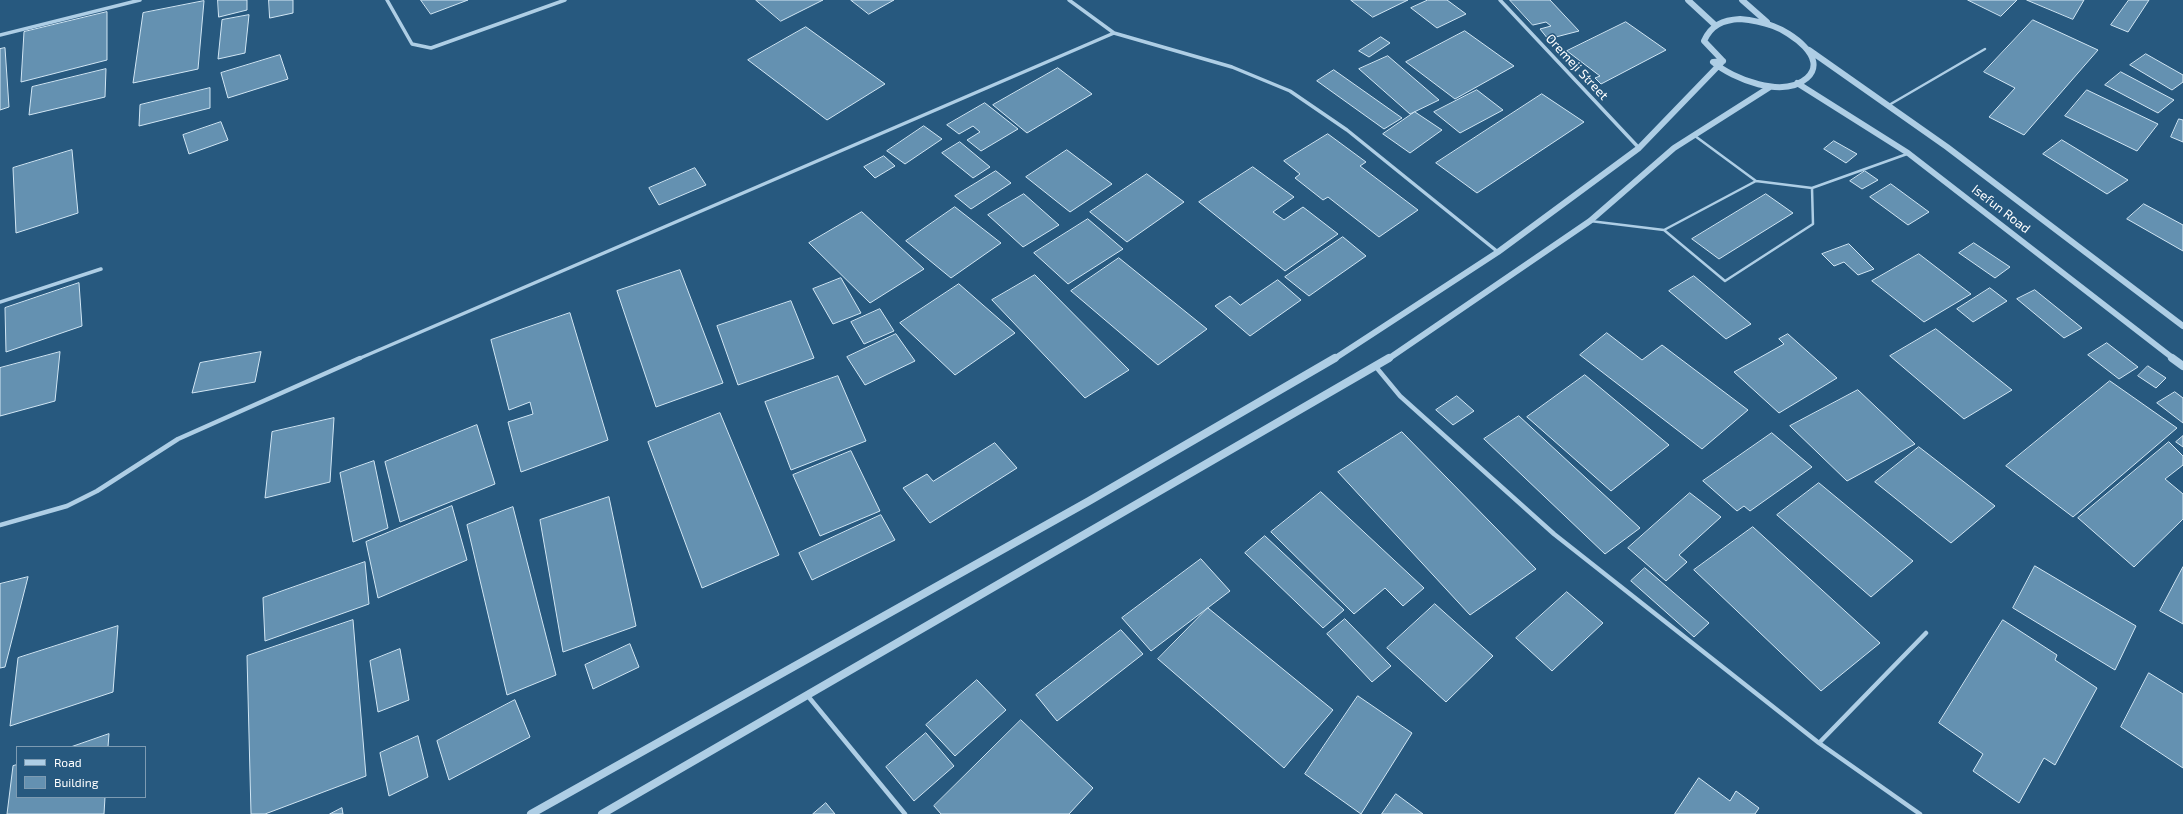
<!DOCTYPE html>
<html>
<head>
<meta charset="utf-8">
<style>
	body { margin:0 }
	#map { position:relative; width:2183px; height:814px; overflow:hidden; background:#27597f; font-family:"Exo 2",sans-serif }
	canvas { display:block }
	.legend { position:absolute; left:16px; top:746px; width:130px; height:52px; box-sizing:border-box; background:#27597f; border:1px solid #7d9bb2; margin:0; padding:5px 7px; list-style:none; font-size:12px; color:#fff }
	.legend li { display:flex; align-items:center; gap:8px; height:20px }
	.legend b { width:20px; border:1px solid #7d9bb2 }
</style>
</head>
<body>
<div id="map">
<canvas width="2183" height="814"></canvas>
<ul class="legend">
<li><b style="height:5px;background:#aecee5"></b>Road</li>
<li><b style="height:11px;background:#6491b1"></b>Building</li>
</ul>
</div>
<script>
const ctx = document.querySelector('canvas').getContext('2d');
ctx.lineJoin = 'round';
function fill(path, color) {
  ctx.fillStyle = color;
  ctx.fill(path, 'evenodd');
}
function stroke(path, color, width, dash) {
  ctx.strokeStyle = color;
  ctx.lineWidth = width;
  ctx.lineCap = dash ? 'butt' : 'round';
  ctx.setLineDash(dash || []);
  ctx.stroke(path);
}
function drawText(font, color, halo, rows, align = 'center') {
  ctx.font = font + ' "Exo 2",sans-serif';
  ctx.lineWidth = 3;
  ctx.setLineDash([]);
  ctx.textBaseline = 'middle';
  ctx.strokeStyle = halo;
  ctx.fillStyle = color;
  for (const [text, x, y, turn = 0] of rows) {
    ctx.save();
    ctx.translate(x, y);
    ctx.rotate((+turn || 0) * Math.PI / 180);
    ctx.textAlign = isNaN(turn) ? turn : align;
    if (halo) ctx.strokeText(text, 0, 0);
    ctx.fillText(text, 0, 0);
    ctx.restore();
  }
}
const building = new Path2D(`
	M218 0H247V10L219 17Z
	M269 0H293V13L270 18Z
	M421 0H468L431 14Z
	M756 0H823L781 21Z
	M851 0H894L869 14Z
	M1351 0H1408L1373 17Z
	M1428 0H1447L1466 14 1437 28 1411 8Z
	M1510 0H1550L1579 31 1548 39 1540 29 1551 26 1546 22 1533 25Z
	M1968 0H2017L2001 16Z
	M2027 0H2084L2073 19Z
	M2129 0H2149L2128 32 2111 25Z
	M204 1 198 69 133 83 143 13Z
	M107 12V60L21 82 24 32Z
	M249 15 245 53 218 59 222 20Z
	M2033 20 2098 50 2024 135 1989 117 2015 88 1984 72Z
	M1626 22 1666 50 1601 84 1595 78 1600 76 1567 51Z
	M806 27 885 84 827 120 748 60Z
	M1465 31 1514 66 1455 99 1406 62Z
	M1381 37 1390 43 1369 57 1359 51Z
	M5 48 9 107 0 110V49Z
	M2146 54 2183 75V82L2172 90 2130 65Z
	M280 55 288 79 228 98 221 73Z
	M1388 56 1439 100 1410 114 1359 69Z
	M1058 68 1092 94 1027 133 993 105Z
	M106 69 105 97 29 115 32 87Z
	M1334 70 1402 118 1384 129 1317 81Z
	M2121 72 2174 100 2158 113 2105 85Z
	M210 88V108L139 126 140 105Z
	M1477 90 1503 110 1460 133 1434 112Z
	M2087 90 2158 124 2137 151 2065 116Z
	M1542 94 1584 122 1477 193 1436 163Z
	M985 103 1018 129 981 151 967 140 980 132 973 126 959 134 947 125Z
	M1415 112 1442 130 1410 153 1383 134Z
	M2179 119 2183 120V142L2171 137Z
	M221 122 228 140 189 154 183 135Z
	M924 126 942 139 905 164 887 151Z
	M1328 134 1366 162 1360 166 1418 210 1379 237 1328 197 1323 200 1295 178 1300 174 1284 161Z
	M2062 140 2128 180 2107 194 2043 154Z
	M1834 141 1857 154 1846 163 1824 149Z
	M960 142 990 167 973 178 942 153Z
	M72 150 78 213 16 233 13 168Z
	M1067 150 1112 184 1070 212 1026 177Z
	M884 156 895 166 875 178 864 167Z
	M1253 167 1294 197 1273 212 1284 220 1303 207 1338 234 1285 271 1199 202Z
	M695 168 706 185 659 205 649 188Z
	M996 171 1011 183 971 209 955 196Z
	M1865 171 1878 180 1862 189 1850 181Z
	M1147 174 1184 202 1127 242 1090 212Z
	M1891 184 1929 212 1908 225 1870 197Z
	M1024 194 1059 225 1023 247 988 215Z
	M1766 194 1793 213 1719 259 1692 239Z
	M2144 204 2183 225V251L2127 219Z
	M955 207 1001 243 951 278 906 241Z
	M862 212 924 269 870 303 809 243Z
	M1088 219 1123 249 1068 284 1034 253Z
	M1343 237 1366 256 1309 296 1285 277Z
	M1974 243 2010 267 1995 278 1959 253Z
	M1849 244 1874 269 1858 275 1844 262 1834 266 1822 254Z
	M1919 254 1971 294 1924 322 1872 281Z
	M1119 258 1207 329 1158 365 1071 291Z
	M680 270 723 383 656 407 617 291Z
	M1035 275 1129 370 1085 398 992 300Z
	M1694 276 1751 324 1726 339 1669 291Z
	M841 278 861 313 833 324 813 289Z
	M1278 280 1301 300 1250 336 1215 306 1230 296 1240 305Z
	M79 283 82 326 6 352 5 308Z
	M959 284 1015 333 955 375 900 323Z
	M1990 288 2007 301 1973 322 1957 309Z
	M2035 290 2082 328 2064 338 2017 299Z
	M791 301 814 358 738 385 717 326Z
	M880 309 894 331 864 344 851 322Z
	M570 313 608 440 521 472 508 422 533 414 530 402 509 410 491 340Z
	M1936 329 2012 390 1964 419 1890 356Z
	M1607 333 1642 360 1662 345 1748 410 1702 449 1580 355Z
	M896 334 915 361 865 385 847 357Z
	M1788 334 1837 378 1779 413 1734 372 1784 344 1779 339Z
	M2107 343 2138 367 2119 379 2088 355Z
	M60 352 55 401 0 416V368Z
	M261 352 255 382 192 393 200 363Z
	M2148 366 2166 378 2156 388 2138 376Z
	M1585 375 1669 445 1611 491 1527 417Z
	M838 376 866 441 791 470 765 402Z
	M2110 381 2177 428 2073 517 2006 466Z
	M1858 390 1915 444 1847 481 1790 426Z
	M2175 392 2183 398V423L2157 403Z
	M1457 396 1474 411 1453 425 1436 410Z
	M720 413 779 555 702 588 648 442Z
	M1519 416 1640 528 1605 554 1484 439Z
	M334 418 330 482 265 498 272 432Z
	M477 425 495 484 400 522 385 462Z
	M1402 432 1536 569 1470 615 1338 472Z
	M1772 433 1812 467 1750 511 1744 506 1737 511 1703 481Z
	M2183 436V447L2176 442Z
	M2169 442 2183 456V465L2165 479 2183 494V519L2134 567 2078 518Z
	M995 443 1017 468 930 523 903 488 927 474 933 481Z
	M1919 447 1995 506 1951 543 1875 482Z
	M851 451 880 511 820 536 793 475Z
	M374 461 388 528 353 542 340 473Z
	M1819 483 1913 561 1871 597 1777 515Z
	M1321 492 1424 588 1403 606 1385 588 1354 614 1271 532Z
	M1690 493 1721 517 1679 555 1687 562 1666 581 1628 548Z
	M609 497 636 626 563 652 540 520Z
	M452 506 467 560 378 598 366 542Z
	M513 507 556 675 507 695 467 525Z
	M881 515 895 540 812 580 799 553Z
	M1753 527 1880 643 1821 691 1694 570Z
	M1265 536 1344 610 1323 628 1245 553Z
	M1201 559 1230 591 1151 651 1122 618Z
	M365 562 369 604 265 641 263 598Z
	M2035 566 2136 626 2115 670 2013 608Z
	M2183 567V624L2160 611Z
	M1645 568 1709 623 1694 637 1631 581Z
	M28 577 5 667 0 668V584Z
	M1567 592 1603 623 1552 671 1516 638Z
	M1435 604 1493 656 1446 702 1387 648Z
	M1208 608 1333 710 1284 768 1158 659Z
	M1345 619 1391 666 1372 682 1327 634Z
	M353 620 366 776 265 814H251L247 656Z
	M2003 620 2057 655 2055 660 2097 688 2055 765 2044 758 2019 803 1973 771 1983 754 1939 723Z
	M118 626 113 692 10 726 18 658Z
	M1121 630 1143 654 1057 721 1036 695Z
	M630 644 639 667 593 689 585 665Z
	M400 649 409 700 378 712 370 661Z
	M2149 673 2183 694V768L2121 727Z
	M977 680 1006 710 955 756 926 725Z
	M1358 696 1412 733 1361 814 1305 774Z
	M515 700 530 737 449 780 437 741Z
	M1021 720 1093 788 1069 814H941L934 806Z
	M926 733 954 766 914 801 886 767Z
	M109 734 108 747H71Z
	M418 736 428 777 389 796 380 753Z
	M17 765V797H105L104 814H7L13 766Z
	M1699 778 1730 801 1736 791 1759 808 1755 814H1675Z
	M1396 794 1423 814H1382Z
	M826 803 835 814H813Z
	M342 808 343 814H330Z`);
fill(building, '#6491b1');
stroke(building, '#d1e6f4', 1);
stroke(new Path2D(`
	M1889 105 1985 49
	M1695 136 1756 181
	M1590 221 1664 230 1756 181 1812 188 1907 154
	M1664 230 1725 281 1813 224 1812 188`), '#aecee5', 2.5);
stroke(new Path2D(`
	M387 0 412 44 431 48 565 0
	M1069 0 1114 33 1232 67 1290 91 1347 130 1498 252
	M1500 0 1639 148
	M0 35 140 0
	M0 302 101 269
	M358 359 1114 33`), '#aecee5', 3.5);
stroke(new Path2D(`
	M1376 367 1400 396 1554 534 1819 743 1920 814
	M0 525 67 506 97 491 178 439 360 358
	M807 695 905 814
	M1819 743 1926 633`), '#aecee5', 4.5);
stroke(new Path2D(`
	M1688 0 1715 25
	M1742 0 1767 22
	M1740 19C1751 20 1762 22 1773 26 1790 32 1829 58 1807 78 1783 99 1733 79 1713 62L1723 61 1704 41C1711 25 1723 20 1740 19Z
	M1809 50 1947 147 2183 326
	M1797 83 1908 153 2174 359
	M1334 359 1498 252 1639 148 1723 61
	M1388 359 1590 221 1674 148 1770 87`), '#aecee5', 6);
stroke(new Path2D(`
	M2172 358 2183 366
	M531 814 1089 501 1335 358
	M602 814 1389 358`), '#aecee5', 8);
drawText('13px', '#fff', '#27597f', [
	["Oremeji Street",1577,67,47],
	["Isefun Road",2001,209,38]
]);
</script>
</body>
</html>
